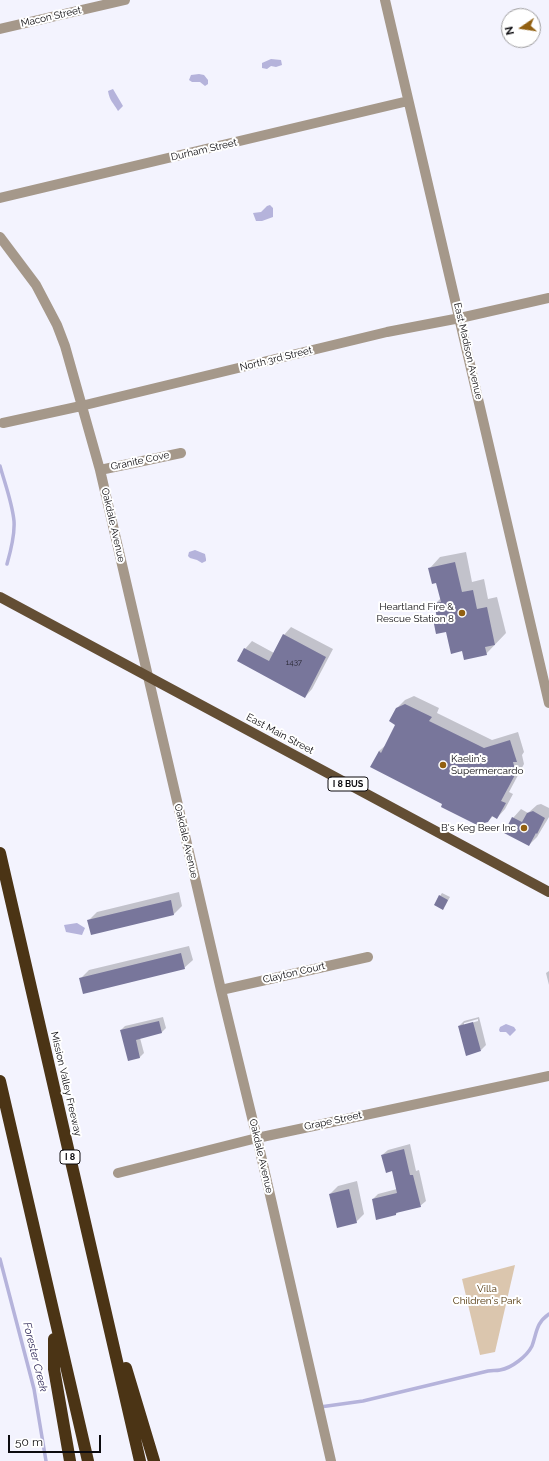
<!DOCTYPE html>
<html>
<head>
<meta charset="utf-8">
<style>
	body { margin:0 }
	#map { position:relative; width:549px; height:1461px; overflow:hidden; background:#f3f3fe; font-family:Raleway,sans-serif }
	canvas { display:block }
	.north { position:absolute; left:501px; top:8px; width:40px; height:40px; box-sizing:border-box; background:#fff; border:1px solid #9e9d9f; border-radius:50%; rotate:257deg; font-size:11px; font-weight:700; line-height:16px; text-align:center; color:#0c0b0f }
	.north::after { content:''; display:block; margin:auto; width:14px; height:18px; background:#926011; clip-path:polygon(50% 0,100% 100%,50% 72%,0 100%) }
	.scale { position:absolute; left:8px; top:1435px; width:93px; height:18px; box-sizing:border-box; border:2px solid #0c0b0f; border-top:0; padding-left:5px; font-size:12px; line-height:14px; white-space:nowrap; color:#0c0b0f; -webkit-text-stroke:3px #fff; paint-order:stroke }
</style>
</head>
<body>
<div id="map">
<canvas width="549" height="1461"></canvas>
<div class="north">N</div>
<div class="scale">50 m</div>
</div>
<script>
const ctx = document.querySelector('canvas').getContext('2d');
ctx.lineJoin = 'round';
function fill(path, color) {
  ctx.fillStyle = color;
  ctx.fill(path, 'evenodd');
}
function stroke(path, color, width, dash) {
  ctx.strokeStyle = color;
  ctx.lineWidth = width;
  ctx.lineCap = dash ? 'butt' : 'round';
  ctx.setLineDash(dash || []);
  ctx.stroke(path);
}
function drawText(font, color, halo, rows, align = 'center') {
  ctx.font = font + ' Raleway,sans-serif';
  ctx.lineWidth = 4;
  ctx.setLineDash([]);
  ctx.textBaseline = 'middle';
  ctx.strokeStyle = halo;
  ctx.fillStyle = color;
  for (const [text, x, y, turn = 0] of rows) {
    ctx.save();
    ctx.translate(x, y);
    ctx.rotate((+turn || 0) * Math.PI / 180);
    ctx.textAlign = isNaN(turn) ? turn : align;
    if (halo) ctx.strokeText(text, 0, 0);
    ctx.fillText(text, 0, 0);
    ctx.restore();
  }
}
fill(new Path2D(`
	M515 1265 495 1352 480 1355 462 1279Z`), '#dbc6ae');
fill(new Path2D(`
	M271 59 281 60 282 65 276 67 271 66 267 69 262 68V63Z
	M199 74 204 75 208 80V84L205 86 200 82H192L189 80 191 75Z
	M113 89 123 106 118 111C113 102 110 102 108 91Z
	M270 205 273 208V217L262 221H256L253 213 261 212 267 206Z
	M195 550 205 554 206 559V561L202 563 197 560 190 558 188 556 189 552Z
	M77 923 85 928 82 935 66 932 64 925Z
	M506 1024 514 1027 516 1030 510 1036 506 1032H500L499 1030 500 1027Z`), '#b5b3db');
fill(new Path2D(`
	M466 552 472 582 484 579 488 599 497 597 506 633 486 654 463 650 447 631 434 619 437 615 435 604 441 598 437 582 430 568 440 557Z
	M291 627 333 649 312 689 305 697 245 649 252 641 274 653 284 635Z
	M414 696 439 708 437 713 492 740 518 732 524 752 522 755 524 764 509 792 513 794 505 809 497 818 493 816 488 821 444 804 372 767 379 751 387 744 397 725V708L405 700Z
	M541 804 549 808V817L537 837 529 845 513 818 521 809 528 813 537 805Z
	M179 892 182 906 174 914 89 920 97 912Z
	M442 893 450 897 445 906 440 896Z
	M189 946 193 960 184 968 80 979 89 970Z
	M549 971V985L546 973Z
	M163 1017 166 1028 162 1032 140 1038 144 1053 140 1057 129 1060 121 1030 125 1026Z
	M479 1017 486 1045 481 1050 459 1026 464 1021ZM478 1019V1021L464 1025V1023Z
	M410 1144 416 1171 419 1170 426 1201 420 1206 399 1211 396 1214 373 1199 378 1194 397 1189 393 1170 382 1155 388 1150Z
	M357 1181 364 1214 356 1222 330 1194 338 1186Z`), '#0003');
stroke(new Path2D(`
	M0 466C5 484 12 502 14 521 15 535 11 550 7 564
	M0 1259 34 1389 46 1461
	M320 1407 363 1401 488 1371C492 1370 496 1371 500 1370 512 1368 527 1356 532 1346 537 1332 536 1323 549 1314`), '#b5b3db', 3.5);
fill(new Path2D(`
	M455 562 462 592 473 590 477 609 487 607 495 645 485 647 487 655 464 660 462 651 451 654 446 632 436 634 433 619 437 618 434 603 441 602 436 583 432 584 428 568Z
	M283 634 326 657 305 698 237 661 244 648 269 661Z
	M405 704 432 717 429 721 484 748 510 740 517 762H513L516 773 501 801 506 803 497 819 492 816 488 822 477 825 441 807 442 804 370 767 379 751 381 753 395 725 389 721 396 708Z
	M533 811 545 818 537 834 536 833 529 846 504 833 512 817 522 822 527 813Z
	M439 895 448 900 443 910 434 905Z
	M171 900 174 915 91 935 87 920Z
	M181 953 185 969 83 994 79 978Z
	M159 1021 162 1033 136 1040 140 1058 128 1061 120 1030Z
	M473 1022 481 1051 466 1056 458 1026Z
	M404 1149 410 1175H413L421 1207 396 1213V1215L376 1220 372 1199 397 1193 392 1171 386 1173 381 1155Z
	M349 1189 357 1223 337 1228 329 1194Z`), '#78769b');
stroke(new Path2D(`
	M385 0 549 703
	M0 29 125 0
	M0 198 408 101
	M0 237 36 285 57 325 65 346 100 470 221 990 257 1138 331 1461
	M3 423 81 406 387 332 460 318 549 298
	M100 470 181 453
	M221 990 368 957
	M118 1173 257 1138 549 1076`), '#a5988a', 10);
stroke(new Path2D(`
	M0 597 549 892`), '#634e34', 10);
stroke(new Path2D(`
	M0 853 140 1461
	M0 1081 88 1461
	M54 1339V1369L70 1461
	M126 1368 154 1461`), '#4b3415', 12);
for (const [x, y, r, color] of [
	[462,613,4,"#926011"],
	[443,765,4,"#926011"],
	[524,828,4,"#926011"]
]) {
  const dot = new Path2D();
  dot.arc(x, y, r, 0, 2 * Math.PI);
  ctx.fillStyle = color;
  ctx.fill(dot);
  stroke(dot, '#fff', 1.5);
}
drawText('8px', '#272632', null, [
	["1437",294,663]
]);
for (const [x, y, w] of [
	[348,784,40],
	[70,1157,20]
]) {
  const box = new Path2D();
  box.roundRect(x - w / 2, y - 7, w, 14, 3);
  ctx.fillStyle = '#fff';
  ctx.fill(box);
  stroke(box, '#0c0b0f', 1);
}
drawText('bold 9px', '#0c0b0f', null, [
	["I 8 BUS",348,784],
	["I 8",70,1157]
]);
drawText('10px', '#0c0b0f', '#fff', [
	["Macon Street",51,17,-13],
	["Durham Street",204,150,-13],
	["East Madison Avenue",468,351,77],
	["North 3rd Street",276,359,-14],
	["Granite Cove",140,461,-12],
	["Oakdale Avenue",113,525,77],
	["East Main Street",280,734,28],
	["Oakdale Avenue",186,841,77],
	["Clayton Court",294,973,-13],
	["Mission Valley Freeway",66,1084,77],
	["Grape Street",333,1121,-12],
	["Oakdale Avenue",261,1156,77]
]);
drawText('10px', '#0c0b0f', '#fff', [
	["Heartland Fire &",454,607],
	["Rescue Station 8",454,619],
	["Kaelin's",451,759,"left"],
	["Supermercardo",451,771,"left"],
	["B's Keg Beer Inc",516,828]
], 'right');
drawText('10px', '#4e3105', '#fff', [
	["Villa",487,1289],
	["Children's Park",487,1301]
]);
drawText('italic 11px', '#2c2556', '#fff', [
	["Forester Creek",35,1357,76]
]);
</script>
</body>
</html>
